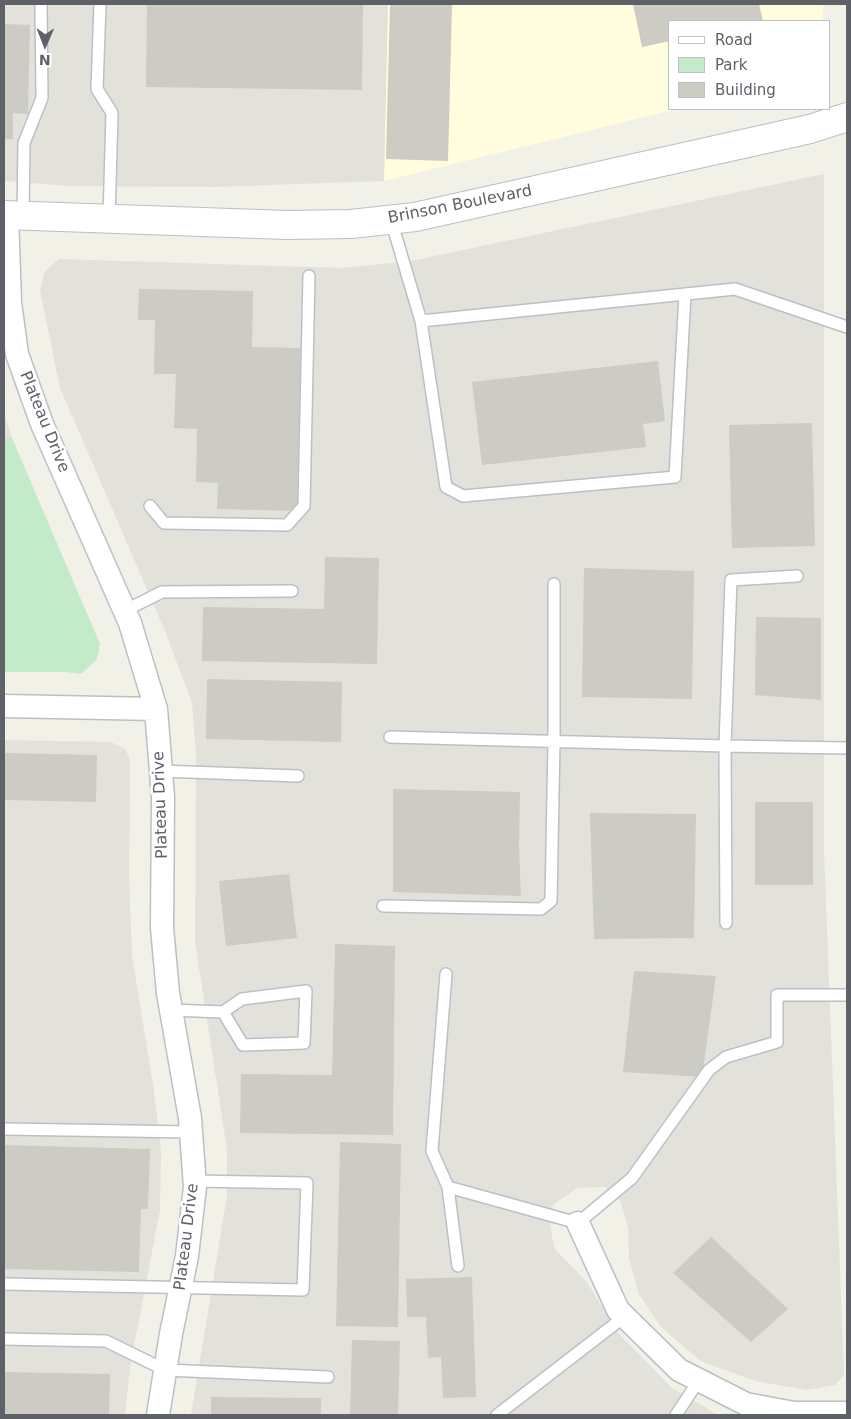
<!DOCTYPE html>
<html>
<head>
<meta charset="utf-8">
<style>
	body { margin:0 }
	#map { position:relative; width:851px; height:1419px; overflow:hidden; background:#f1f1e7; font-family:"DejaVu Sans",sans-serif }
	canvas { display:block }
	.frame { position:absolute; inset:0; border:5px solid #5e6168; pointer-events:none }
	.legend { position:absolute; left:668px; top:20px; width:162px; height:90px; box-sizing:border-box; background:#fff; border:1px solid #bfc0c3; margin:0; padding:6px 9px; list-style:none; font-size:15px; color:#5e6168 }
	.legend li { display:flex; align-items:center; gap:10px; height:25px }
	.legend b { width:25px; border:1px solid #bfc0c3 }
	.north { position:absolute; left:20px; top:20px; width:50px; height:50px; -webkit-text-stroke:4px #fff; paint-order:stroke; rotate:181deg; font-size:14px; font-weight:700; line-height:20px; text-align:center; color:#5e6168 }
	.north::after { content:''; display:block; margin:auto; width:18px; height:22px; background:#5e6168; clip-path:polygon(50% 0,100% 100%,50% 72%,0 100%) }
</style>
</head>
<body>
<div id="map">
<canvas width="851" height="1419"></canvas>
<div class="frame"></div>
<ul class="legend">
<li><b style="height:6px;background:#fff"></b>Road</li>
<li><b style="height:14px;background:#c3eac9"></b>Park</li>
<li><b style="height:14px;background:#cccbc4"></b>Building</li>
</ul>
<div class="north">N</div>
</div>
<script>
const ctx = document.querySelector('canvas').getContext('2d');
ctx.lineJoin = 'round';
function fill(path, color) {
  ctx.fillStyle = color;
  ctx.fill(path, 'evenodd');
}
function stroke(path, color, width, dash) {
  ctx.strokeStyle = color;
  ctx.lineWidth = width;
  ctx.lineCap = dash ? 'butt' : 'round';
  ctx.setLineDash(dash || []);
  ctx.stroke(path);
}
function drawText(font, color, halo, rows, align = 'center') {
  ctx.font = font + ' "DejaVu Sans",sans-serif';
  ctx.lineWidth = 5;
  ctx.setLineDash([]);
  ctx.textBaseline = 'middle';
  ctx.strokeStyle = halo;
  ctx.fillStyle = color;
  for (const [text, x, y, turn = 0] of rows) {
    ctx.save();
    ctx.translate(x, y);
    ctx.rotate((+turn || 0) * Math.PI / 180);
    ctx.textAlign = isNaN(turn) ? turn : align;
    if (halo) ctx.strokeText(text, 0, 0);
    ctx.fillText(text, 0, 0);
    ctx.restore();
  }
}
fill(new Path2D(`
	M388 4H823V21H670V109H677L384 181Z`), '#fffdde');
fill(new Path2D(`
	M4 4H388L384 181 213 187 71 186 4 181Z
	M824 174V850L844 1375 835 1385 807 1390 755 1381 701 1361 661 1327 639 1294 629 1258 628 1228 621 1202 606 1187 577 1188 553 1205 550 1223 554 1248 586 1281 619 1334 672 1388 718 1415H191L227 1196V1150L195 942 196 754 192 703 165 631 60 388 40 290 45 271 59 259 342 268 411 261Z
	M4 413 12 438H4Z
	M4 740 111 742 125 749 130 759 129 876 132 955 154 1091 161 1150 160 1210 130 1367 125 1415H4Z`), '#e2e2db');
fill(new Path2D(`
	M4 438H12L100 644 97 659 81 674 65 672H4Z`), '#c3eac9');
fill(new Path2D(`
	M147 4 363 5 362 90 146 87Z
	M390 4H452L448 161 386 159Z
	M633 4H759L763 21H670V41L642 47Z
	M4 24 30 25 28 114 13 113V139H4Z
	M139 289 253 291 252 347 301 348 297 511 217 509 218 483 196 482 197 429 174 428 176 374H154L155 320H138Z
	M658 361 665 421 643 424 646 447 482 465 472 382Z
	M812 423 815 546 732 548 729 425Z
	M325 557 379 558 377 664 202 661 203 607 324 609Z
	M584 568 694 571 692 699 582 697Z
	M756 617 821 618V700L755 695Z
	M207 679 342 682 341 742 206 739Z
	M4 753 97 755 96 802 4 800Z
	M393 789 520 792 519 848 521 896 393 892Z
	M755 802H813V885H755Z
	M590 813 696 814 694 938 594 939Z
	M289 874 297 938 226 946 219 881Z
	M335 944 395 946 393 1135 240 1133 241 1074 332 1075Z
	M634 971 716 976 702 1077 623 1072Z
	M340 1142 401 1144 398 1327 336 1326Z
	M4 1145 150 1149 148 1209H141L139 1272 4 1269Z
	M711 1237 788 1309 751 1342 673 1273Z
	M472 1277 476 1397 443 1398 441 1357 428 1358 426 1317H407L406 1279Z
	M352 1340 400 1341 398 1415H350Z
	M4 1372 110 1374 109 1415H4Z
	M211 1397 321 1398V1415H211Z`), '#cccbc4');
const lane = new Path2D(`
	M100 4 97 89 112 113 109 219
	M23 216 24 143 42 98 41 4
	M391 220 421 321
	M685 294 675 477 463 496 446 487 421 321 735 289 847 327
	M150 506 164 523 287 525 304 506 309 276
	M124 611 162 592 292 591
	M390 737 725 746 731 580 797 576
	M161 771 298 776
	M383 906 541 909 551 901 554 742V584
	M726 923 725 746 847 748
	M446 974 432 1151 448 1187 458 1266
	M171 1010 223 1012 242 999 306 991 304 1043 243 1045 223 1012
	M4 1129 191 1132
	M448 1187 578 1223 632 1178 709 1070 726 1057 777 1042V995H847
	M4 1284 303 1290 307 1183 195 1181
	M4 1339 106 1341 165 1370 328 1377
	M497 1415 624 1317
	M676 1415 699 1380`);
const street = new Path2D(`
	M7 216 10 303 17 354 42 424 130 623 156 709 163 797 162 928 168 993 190 1118 195 1187 187 1256 171 1334 158 1415
	M4 706 156 709
	M578 1223 618 1310 679 1370 746 1404 794 1413H847`);
const secondary = new Path2D(`
	M4 215 287 225 351 224 415 217 810 129 847 117`);
stroke(lane, '#bebfc6', 14);
stroke(street, '#bebfc6', 25);
stroke(secondary, '#bcbec5', 30);
stroke(lane, '#fff', 11);
stroke(street, '#fff', 22);
stroke(secondary, '#fff', 28);
drawText('16px', '#5e6168', '#fff', [
	["Brinson Boulevard",460,205,-11],
	["Plateau Drive",44,422,68],
	["Plateau Drive",161,805,-92],
	["Plateau Drive",187,1237,-83]
]);
</script>
</body>
</html>
